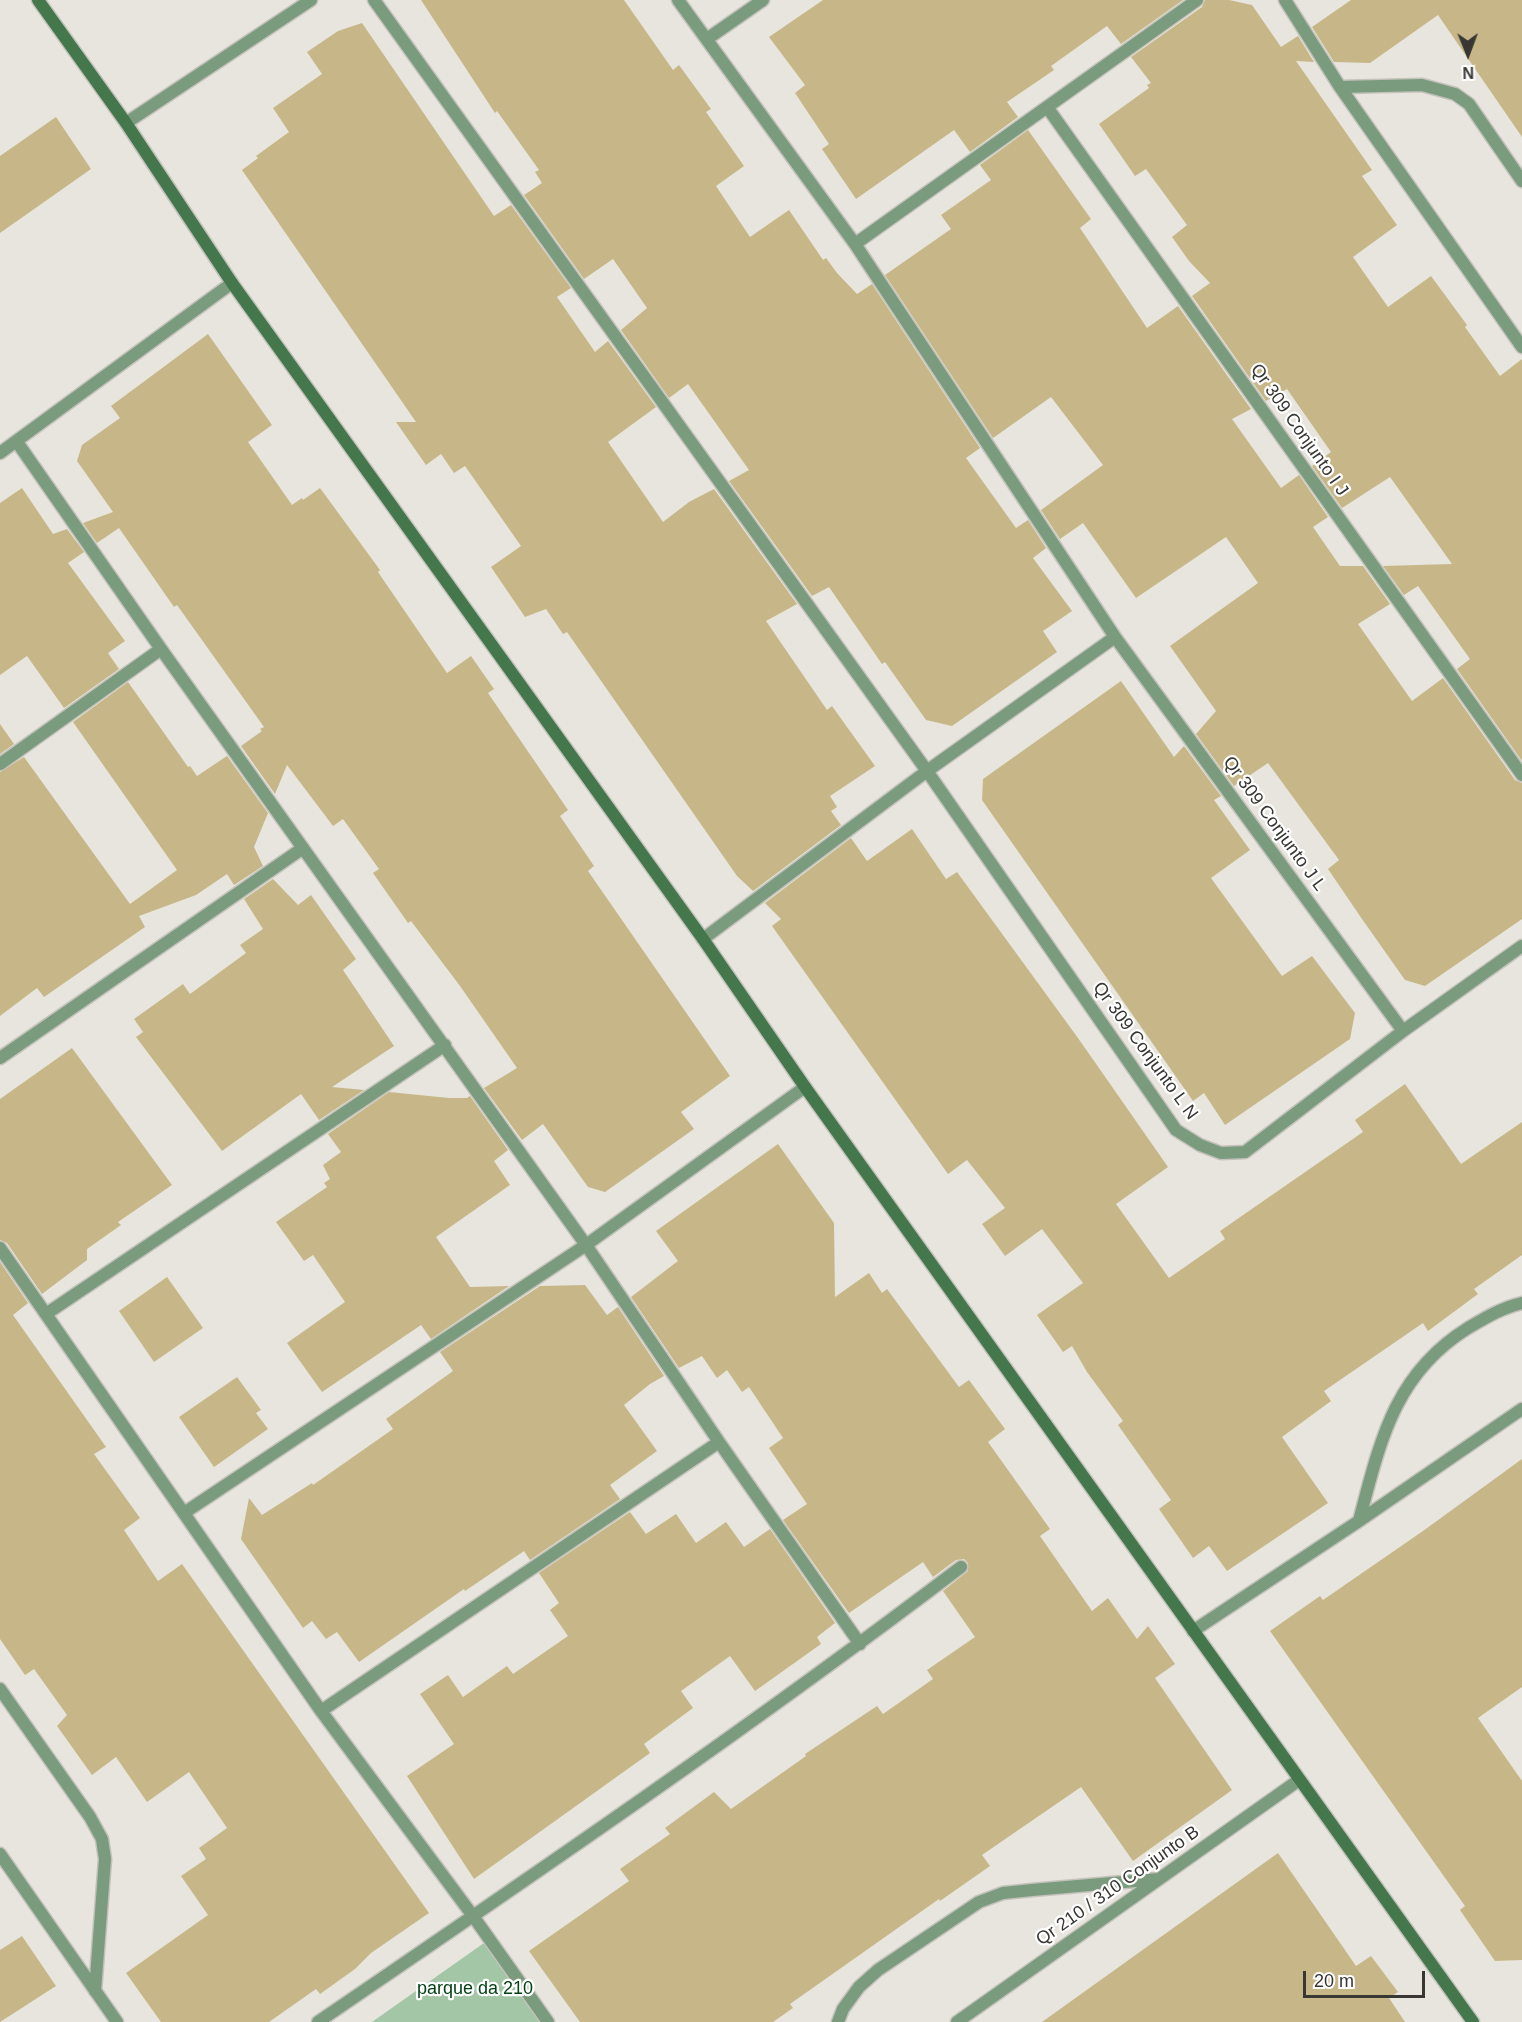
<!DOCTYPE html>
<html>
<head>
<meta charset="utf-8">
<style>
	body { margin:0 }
	#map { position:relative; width:1522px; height:2022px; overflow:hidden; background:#e7e5dd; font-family:Arial,sans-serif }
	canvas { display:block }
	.north { position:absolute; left:1438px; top:24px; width:60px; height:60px; -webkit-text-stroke:4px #fff; paint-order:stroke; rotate:179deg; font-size:16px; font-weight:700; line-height:24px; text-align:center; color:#383734 }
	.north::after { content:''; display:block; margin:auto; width:21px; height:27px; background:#383734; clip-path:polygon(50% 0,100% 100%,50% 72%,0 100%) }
	.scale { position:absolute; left:1303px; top:1971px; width:122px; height:27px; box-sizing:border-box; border:3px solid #383734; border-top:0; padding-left:8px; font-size:18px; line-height:21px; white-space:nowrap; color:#383734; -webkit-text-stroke:4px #fff; paint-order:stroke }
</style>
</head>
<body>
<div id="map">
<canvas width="1522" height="2022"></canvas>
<div class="north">N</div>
<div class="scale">20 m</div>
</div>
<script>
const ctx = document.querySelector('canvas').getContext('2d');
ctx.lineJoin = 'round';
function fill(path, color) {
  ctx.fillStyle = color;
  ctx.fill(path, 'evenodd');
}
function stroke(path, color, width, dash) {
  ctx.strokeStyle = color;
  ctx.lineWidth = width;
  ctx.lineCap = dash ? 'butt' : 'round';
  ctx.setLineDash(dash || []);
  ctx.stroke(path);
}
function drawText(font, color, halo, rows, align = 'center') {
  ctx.font = font + ' Arial,sans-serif';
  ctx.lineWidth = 4.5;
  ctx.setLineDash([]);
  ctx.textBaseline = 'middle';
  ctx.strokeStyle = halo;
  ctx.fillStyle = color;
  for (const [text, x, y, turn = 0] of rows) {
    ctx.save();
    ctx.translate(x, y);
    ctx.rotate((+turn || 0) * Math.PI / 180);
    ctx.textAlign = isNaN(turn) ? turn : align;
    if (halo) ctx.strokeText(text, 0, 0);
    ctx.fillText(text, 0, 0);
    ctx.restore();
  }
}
fill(new Path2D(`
	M484 1943 540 2022H372Z`), '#a3c6a6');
fill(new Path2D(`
	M421 0H624L673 70 679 65 711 109 706 112 744 166 716 186 750 237 789 210 823 260 826 258 837 273 857 294 872 284 980 448 966 458 1016 528 1028 520 1046 548 1033 558 1072 611 1043 631 1057 652 952 726 926 720 885 662 882 664 829 587 812 596 729 481 749 470 688 384 669 398 621 330 647 308 613 259 584 279 524 195 542 183 535 172 539 170 497 111 495 113Z
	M823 0H1183L1121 44 1107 26 1051 66 1054 70 1007 102 1018 117 970 152 954 130 856 199 822 149 829 144 795 93 805 85 769 37Z
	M1205 0H1229L1252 5 1281 47 1298 36 1314 62 1296 61 1372 170 1362 176 1397 225 1353 257 1388 307 1431 276 1467 325 1465 327 1500 376 1522 359V761L1457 669 1470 659 1418 586 1404 595 1383 566 1452 564 1390 477 1342 508 1312 466 1331 452 1287 389 1266 401 1192 296 1210 283 1189 261 1172 237 1187 225 1146 169 1135 176 1099 124 1149 88 1147 85 1151 83 1131 57 1202 7Z
	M1351 0H1522V137L1438 15 1370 63 1334 62 1312 27Z
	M362 23 494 216 511 205 571 288 557 297 595 352 608 341 656 407 608 442 663 522 689 502 714 489 797 604 766 621 827 710 832 706 875 766 830 796 837 807 831 811 841 825 753 891 737 876 567 632 563 634 546 609 525 617 491 567 521 546 465 466 454 473 441 454 426 465 396 422H416L242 170 258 158 256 156 289 132 273 108 322 74 307 52 338 31Z
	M56 117 91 169 0 233V156Z
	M1028 130 1091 219 1080 228 1147 328 1178 306 1251 409 1232 419 1281 488 1299 475 1328 517 1313 527 1340 566H1363L1390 604 1358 624 1412 701 1443 678 1515 780 1522 783V919L1425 986 1405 980 1362 919 1328 869 1339 860 1268 763 1234 786 1196 734 1216 711 1170 646 1258 583 1226 537 1136 598 1083 523 1060 539 1041 510 1103 465 1051 397 993 438 885 275 951 229 941 215 991 180 980 165Z
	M208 334 272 425 248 442 292 505 302 498 303 500 320 488 380 570 378 572 447 673 471 656 494 689 488 693 568 810 560 816 594 866 588 871 730 1076 681 1112 694 1129 605 1192 588 1187 543 1124 522 1140 484 1088 517 1068 460 986 411 921 408 923 373 873 379 869 343 819 333 826 287 765 275 794 241 746 262 731 260 729 264 727 177 605 174 607 119 528 97 543 83 523 113 512 77 461 82 445 120 418 111 406Z
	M22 488 53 534 67 529 84 552 68 563 125 641 108 653 119 669 64 708 27 656 0 675V503Z
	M1121 681 1174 757 1184 746 1221 796 1214 800 1250 850 1211 878 1282 976 1312 956 1355 1013 1350 1039 1225 1125 1204 1093 1193 1101 982 800 983 779Z
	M128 682 188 767 190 766 197 776 227 756 268 813 254 847 263 866 234 885 227 874 196 895 139 916 145 927 44 997 37 988 0 1016V772L24 757 130 904 177 870 73 722Z
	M0 724 14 744 0 754Z
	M912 829 946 879 957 872 1078 1038 1168 1167 1116 1204 1169 1278 1225 1239 1220 1231 1363 1132 1355 1120 1405 1084 1461 1164 1522 1122V1255L1474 1289 1478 1294 1428 1331 1423 1323 1324 1391 1331 1401 1282 1437 1328 1503 1227 1571 1209 1546 1193 1558 1159 1509 1171 1500 1118 1425 1123 1421 1087 1372 1072 1346 1063 1352 1037 1315 1083 1283 1042 1229 1005 1256 982 1224 1005 1208 967 1160 948 1174 772 926 781 919 765 903 851 838 867 861Z
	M273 879 298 905 311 895 356 959 343 970 394 1046 332 1087 364 1090 319 1120 301 1094 222 1151 136 1037 143 1032 134 1019 183 984 190 994 246 953 240 945 263 929 244 899Z
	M72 1048 172 1185 118 1222 121 1225 87 1249V1260L42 1294 7 1243 0 1240V1099Z
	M389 1092 449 1098H467L470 1096 508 1150 494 1161 510 1185 436 1237 470 1287 509 1286 431 1339 421 1325 322 1392 287 1343 345 1302 313 1255 304 1261 276 1222 327 1187 324 1183 330 1179 323 1165 341 1152 328 1134Z
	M778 1144 834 1223 835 1297 869 1273 882 1293 887 1289 959 1387 969 1380 1005 1429 988 1442 1050 1529 1040 1536 1092 1611 1108 1598 1137 1639 1148 1626 1175 1664 1155 1678 1232 1790 1133 1861 1081 1787 982 1855 990 1866 940 1901 939 1899 790 2004 793 2008 773 2022H580L529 1951 629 1881 620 1869 670 1834 665 1828 714 1792 731 1809 806 1756 805 1754 877 1706 883 1714 933 1679 927 1670 975 1637 943 1591 968 1571V1563L964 1559 956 1560 933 1577 923 1562 849 1613 783 1520 807 1504 769 1448 783 1438 749 1387 742 1392 727 1370 717 1378 702 1356 679 1368 631 1297 678 1261 656 1231Z
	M0 1262 28 1303 13 1315 106 1447 94 1454 140 1518 124 1530 158 1581 182 1564 429 1913 371 1953 355 1969 320 1994 316 1989 269 2022H161L126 1973 208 1915 181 1876 206 1859 199 1848 227 1828 189 1772 147 1802 116 1757 92 1775 57 1726 67 1715 34 1669 25 1675 0 1639Z
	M167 1277 203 1328 154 1362 119 1311Z
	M585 1285 607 1315 618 1307 664 1376 650 1384 624 1405 657 1451 610 1485 620 1499 530 1560 524 1551 465 1591 464 1589 359 1662 337 1632 326 1639 312 1621 303 1628 241 1539 249 1498 262 1515 312 1483 313 1485 393 1429 386 1419 453 1371 440 1352 540 1286Z
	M237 1377 261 1410 256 1413 268 1429 214 1467 179 1417Z
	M1522 1459V1687L1478 1718 1522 1781V1960L1495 1961 1460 1910 1465 1906 1270 1631 1320 1596 1323 1600 1423 1531Z
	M630 1512 646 1534 676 1514 696 1543 726 1522 744 1547 770 1529 835 1623 817 1637 821 1644 755 1691 730 1656 681 1691 693 1708 644 1744 650 1753 474 1879 407 1776 454 1744 420 1694 448 1675 463 1697 507 1666 513 1674 568 1636 550 1610 559 1603 539 1573Z
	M1278 1853 1356 1966 1371 1956 1398 1992 1389 1998 1405 2022H1042Z
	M22 1936 56 1986 0 2022V1950Z`), '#c7b788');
const street = new Path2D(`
	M374 0 927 771 1176 1130 1200 1145 1221 1153 1245 1152 1403 1031 1522 946
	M678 0 855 244 1115 637 1403 1031
	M1285 0 1340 87 1522 347
	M707 39 763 0
	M1340 87 1422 85 1455 94 1469 104 1522 181
	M1047 107 1522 775
	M126 123 311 0
	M855 244 1197 0
	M17 442 161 649 586 1245 719 1442 860 1644
	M0 453 232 283
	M0 764 161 649
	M703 939 927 771 1115 637
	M0 1058 303 848
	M0 1248 321 1711 473 1916 548 2022
	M46 1314 445 1045
	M184 1513 586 1245 805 1087
	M1359 1521C1380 1442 1394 1374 1468 1328 1485 1318 1503 1307 1522 1303
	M1193 1631 1359 1521 1522 1409
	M0 1689 90 1817 102 1839 105 1859 95 1991
	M321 1711 719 1442
	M0 1854 117 2022
	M318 2022C535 1874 752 1726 961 1567
	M838 2022 843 2009 859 1987 878 1970 979 1902 1003 1893 1032 1890 1158 1879
	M957 2022 1299 1780`);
const secondary = new Path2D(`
	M38 0 126 123 232 283 703 939 805 1087 1473 2022`);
stroke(street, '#c4c2bb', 15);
stroke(secondary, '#c4c2bb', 15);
stroke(street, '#7a9b7e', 12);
stroke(secondary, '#45774d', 12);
drawText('18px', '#383734', '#fff', [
	["Qr 309 Conjunto I J",1299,430,55],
	["Qr 309 Conjunto J L",1274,824,54],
	["Qr 309 Conjunto L N",1145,1051,54],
	["Qr 210 / 310 Conjunto B",1118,1886,-35]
]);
drawText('18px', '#034215', '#fff', [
	["parque da 210",475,1989]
]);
</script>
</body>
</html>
